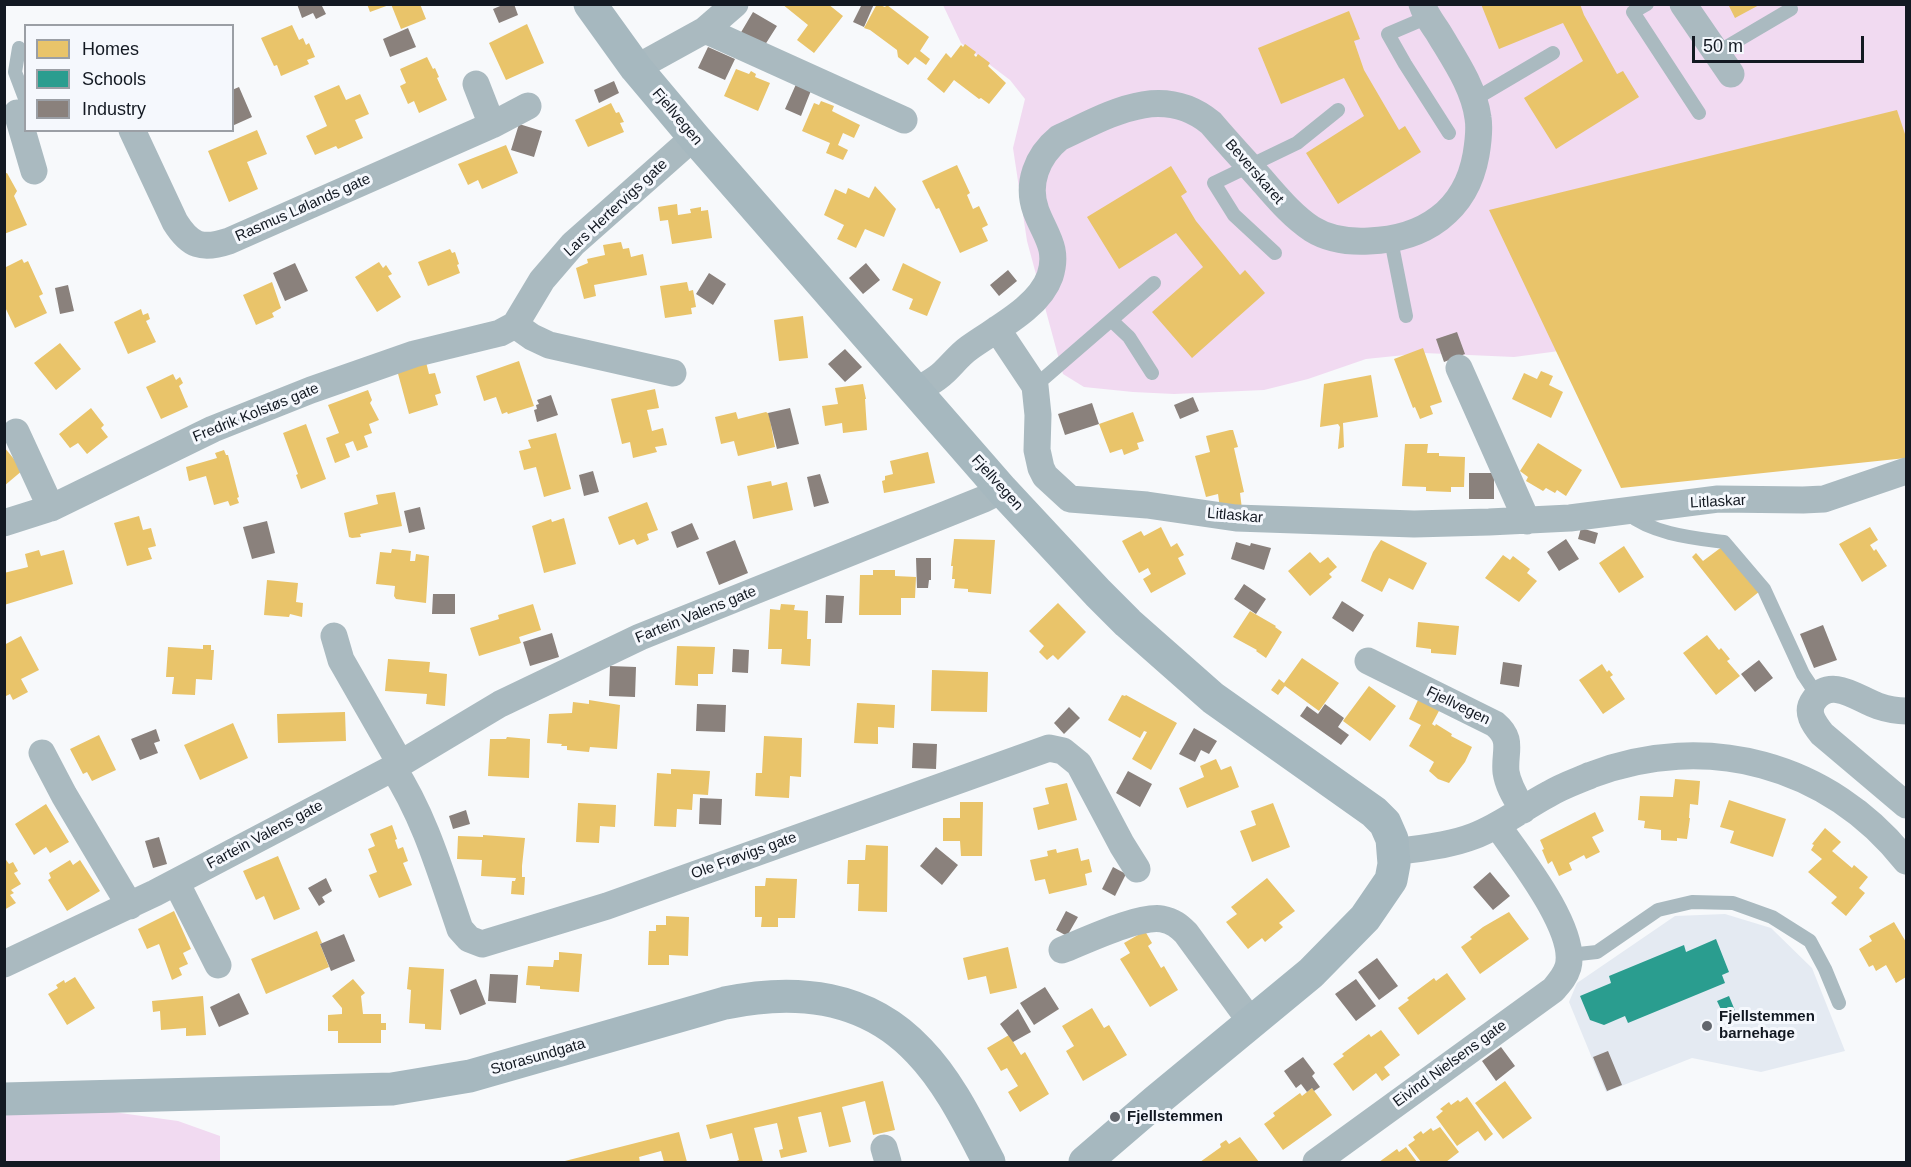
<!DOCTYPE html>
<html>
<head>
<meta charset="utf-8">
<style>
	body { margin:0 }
	#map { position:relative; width:1911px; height:1167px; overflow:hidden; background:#f7f9fb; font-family:Helvetica,sans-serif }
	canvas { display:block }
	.frame { position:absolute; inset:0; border:6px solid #131922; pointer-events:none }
	.legend { position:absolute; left:24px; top:24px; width:210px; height:108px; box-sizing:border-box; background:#f5f8fd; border:2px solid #9b9fa5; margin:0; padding:8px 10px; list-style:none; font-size:18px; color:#131922 }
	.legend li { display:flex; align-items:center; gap:12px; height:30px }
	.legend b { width:30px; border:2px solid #9b9fa5 }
	.scale { position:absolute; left:1692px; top:36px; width:172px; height:27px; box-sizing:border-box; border:3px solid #131922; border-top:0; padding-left:8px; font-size:18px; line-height:21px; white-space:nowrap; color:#131922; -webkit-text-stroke:4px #f5f8fd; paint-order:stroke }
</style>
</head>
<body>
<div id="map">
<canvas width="1911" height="1167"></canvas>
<div class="frame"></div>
<ul class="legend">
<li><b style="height:16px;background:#e9c46a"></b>Homes</li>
<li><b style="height:16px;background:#2a9d8f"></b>Schools</li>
<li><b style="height:16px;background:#8a817c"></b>Industry</li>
</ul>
<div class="scale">50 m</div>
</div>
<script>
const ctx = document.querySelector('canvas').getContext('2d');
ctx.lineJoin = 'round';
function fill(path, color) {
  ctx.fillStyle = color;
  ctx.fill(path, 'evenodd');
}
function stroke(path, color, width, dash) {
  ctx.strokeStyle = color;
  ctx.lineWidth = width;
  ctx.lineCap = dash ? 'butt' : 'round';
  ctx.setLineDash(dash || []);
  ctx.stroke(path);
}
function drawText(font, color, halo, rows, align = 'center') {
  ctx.font = font + ' Helvetica,sans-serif';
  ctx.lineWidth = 6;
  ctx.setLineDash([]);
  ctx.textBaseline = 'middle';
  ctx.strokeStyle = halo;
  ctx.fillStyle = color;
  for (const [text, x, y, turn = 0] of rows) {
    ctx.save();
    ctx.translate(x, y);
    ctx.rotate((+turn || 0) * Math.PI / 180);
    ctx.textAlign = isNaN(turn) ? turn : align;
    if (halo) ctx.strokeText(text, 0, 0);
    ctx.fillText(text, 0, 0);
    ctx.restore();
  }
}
fill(new Path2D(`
	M1725 914 1771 928 1812 968 1845 1051 1761 1072 1692 1058 1606 1092 1569 1002 1577 983 1675 916Z`), '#e4eaf2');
fill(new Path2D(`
	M943 5H1906V275L1886 267 1559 351 1514 357 1424 353 1366 359 1308 379 1264 390 1174 394 1133 392 1084 387 1063 374 1027 241 1013 148 1025 99 1010 80 961 43Z
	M5 1097 178 1121 220 1136V1162H5Z`), '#f1daf1');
fill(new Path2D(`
	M367 4H389V5L370 12Z
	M391 4H420L426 19 401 29Z
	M782 4H828L843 16 814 53 797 40 808 25Z
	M877 4 885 7 887 5 929 37 920 51 930 59 926 65 915 57 908 65 898 57 897 50 870 30 864 28Z
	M1481 4H1580L1584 15 1617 74 1623 71 1639 97 1556 149 1524 98 1583 61 1563 23 1499 49Z
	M1728 4H1761L1735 18Z
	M1349 11 1360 39 1354 41 1364 70 1399 130 1405 126 1421 152 1338 204 1306 153 1364 116 1344 78 1281 104 1258 48Z
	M527 24 544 63 506 80 489 43Z
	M292 25 299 40 303 38 306 45 309 43 315 57 307 60 309 64 281 76 277 65 274 66 261 38Z
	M965 44 976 52 974 55 976 57 978 54 990 63 988 66 1006 83 989 104 981 98 979 99 954 80 944 93 927 79 946 53 951 58 961 45 963 47Z
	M427 57 433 69 435 68 439 77 437 78 447 100 419 113 414 101 408 104 400 86 406 83 400 69Z
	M736 69 749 74 751 71 756 74 755 77 770 83 758 111 724 96Z
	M339 85 346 100 360 94 369 114 355 120 363 138 338 149 336 146 315 155 306 136 327 126 314 96Z
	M821 101 834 106 832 111 860 125 854 138 843 133 838 145 848 150 843 160 826 153 830 143 802 131 814 103 819 105Z
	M611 103 616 113 619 112 624 122 620 123 624 132 588 147 575 120Z
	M1897 110 1906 137V458L1621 488 1489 210Z
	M257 130 267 154 247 162 258 189 229 202 208 151Z
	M506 145 518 173 482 189 478 180 468 185 458 164Z
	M957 165 970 193 967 195 973 209 979 206 988 225 982 228 988 241 960 253 939 208 936 209 922 181Z
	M1171 166 1187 192 1181 196 1196 221 1240 275 1245 270 1265 293 1192 358 1152 312 1203 267 1176 233 1119 269 1087 217Z
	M7 173 17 191 14 196 27 225 4 234V174Z
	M875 186 896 209 884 237 865 229 856 248 837 239 844 225 824 215 835 189 846 194 848 188 869 198Z
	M677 204 678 215 691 213 690 209 701 207V211L708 210 712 238 672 244 668 220 660 221 658 207Z
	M621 242 623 249 629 248 631 257 643 254 647 275 594 285 596 296 584 299 576 268 588 263 587 259 605 255 603 245Z
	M450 249 452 253 455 252 459 264 457 265 460 273 428 286 418 262Z
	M22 259 24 263 28 261 43 294 39 296 47 313 15 328 4 305V268Z
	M379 262 383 268 386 265 392 274 388 276 401 297 377 312 355 277Z
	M903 263 941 282 927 316 909 309 913 299 892 290Z
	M272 282 281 308 272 313 274 317 256 325 243 295Z
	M687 282 689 291 693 290 696 307 691 308 692 314 665 318 660 286Z
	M141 309 143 315 148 313 150 319 146 321 156 342 128 354 114 322Z
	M803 316 808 358 779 361 774 320Z
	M60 343 81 369 56 390 34 363Z
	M1423 348 1442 402 1430 406 1433 414 1420 419 1415 407 1413 408 1394 359Z
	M519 361 534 406 508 414 507 412 502 414 496 397 484 401 476 376Z
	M426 362 429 374 435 373 441 393 435 395 438 405 409 414 397 370Z
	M1541 371 1553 376 1549 385 1563 392 1551 418 1512 399 1524 373 1537 379Z
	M173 374 176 380 180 377 183 383 179 386 188 407 161 419 146 387Z
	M1371 375 1378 417 1343 423 1344 447 1338 449 1340 427 1338 424 1320 427 1324 384Z
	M863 384 866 399H865L867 430 843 433 842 423 825 426 822 406 838 404 835 388Z
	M655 389 659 408 647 410 652 431 663 428 667 445 655 447 657 452 633 458 630 442 622 444 611 399Z
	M368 390 372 400 370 403 379 420 369 424 372 433 364 436 368 447 357 451 353 441 345 444 350 457 335 463 326 438 339 433 328 405Z
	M91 408 104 425 101 428 108 437 87 454 78 443 70 448 59 434Z
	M736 412 738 419 766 412 769 414 775 447 738 456 734 441 721 444 715 417Z
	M1133 412 1144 441 1137 443 1139 449 1124 455 1122 449 1110 453 1099 424Z
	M306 424 326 479 301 489 296 475 298 474 283 433Z
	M1230 430H1233L1238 447 1234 448 1244 492 1240 493 1242 509 1220 508 1218 494 1206 497 1195 456 1210 452 1206 436Z
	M556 433 571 489 544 497 536 467 524 470 519 451 531 448 528 440Z
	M1538 443 1582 470 1566 496 1557 490 1555 493 1546 488 1543 491 1526 481 1528 477 1520 471Z
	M1405 444H1428L1427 453H1439V456L1465 457 1464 487H1451V492L1426 491V487L1402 486Z
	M4 447 23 470 4 486Z
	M224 450 226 455H228L239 497 237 498 239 503 230 506 228 501 214 505 206 476 189 481 186 467 217 458 215 453Z
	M928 452 935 483 884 493 882 481 885 480V476L893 474 890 461Z
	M771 481 772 486 787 482 793 510 753 519 747 486Z
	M395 492 402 526 360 534 361 537 352 538 349 537 344 513 378 504 376 495Z
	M647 502 658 530 647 534 649 540 637 545 634 539 619 545 608 517Z
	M139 516 143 530 151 528 156 546 148 548 152 559 127 566 114 523Z
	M564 518 576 564 544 573 532 526 551 519 552 522Z
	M1161 527 1171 547 1177 543 1184 555 1178 558 1186 574 1151 593 1143 579 1151 574 1148 568 1139 573 1122 541 1141 531 1144 536Z
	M1870 527 1878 540 1870 545 1874 551 1876 549 1887 566 1862 582 1839 544Z
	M954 539 995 540 991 594 968 592V589L954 588 955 579H952L953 566H951Z
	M1381 540 1427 563 1413 590 1389 578 1382 592 1361 581 1373 552Z
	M1624 546 1644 577 1619 593 1599 563Z
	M1723 546 1760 591 1735 611 1692 557 1696 553 1703 561Z
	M392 549 411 551 410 561H415L416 554 429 556 426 603 396 599 394 596 395 586 376 584 380 552 391 553Z
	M39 550 41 556 64 550 73 584 4 605V573L28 567 25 554Z
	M1310 552 1320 563 1328 557 1337 567 1329 574 1332 577 1310 596 1288 571Z
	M1503 555 1510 560 1513 556 1530 569 1527 573 1537 581 1519 602 1485 578Z
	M873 570H895V576L916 577 915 598H901V615H859L860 575H873Z
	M267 580 298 583 296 602 303 603 302 617 290 614 289 617 264 615Z
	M1058 603 1086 632 1058 660 1053 655 1047 660 1039 652 1044 646 1029 631Z
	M533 604 541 630 519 637 521 643 479 656 470 628 499 619 498 615Z
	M781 604 795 605 794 610 808 611 807 639H811L810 666 781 664 782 649H768L770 609 780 610Z
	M1250 611 1276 626 1275 627 1282 632 1266 658 1256 651 1257 650 1233 637Z
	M1418 622 1459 626 1456 655 1431 653V649L1416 647Z
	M1707 635 1719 650 1721 648 1730 659 1727 661 1740 676 1716 695 1683 653Z
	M21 636 39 670 21 679 28 692 13 700 10 694 4 697V645Z
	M203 645H211V650H214L212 680 196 679 195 695 172 694 174 677H166L168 647 203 649Z
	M677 646 715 647 713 674H698V686L675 685Z
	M1302 658 1339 683 1319 711 1285 686 1278 695 1271 690 1279 679 1284 683Z
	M388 659 430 662 429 672 447 674 445 706 426 704 427 694 385 691Z
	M1602 664 1607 672 1609 670 1613 675 1610 677 1625 699 1603 714 1579 680Z
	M932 670 988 672 987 712 931 711Z
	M1369 686 1396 706 1370 741 1343 721Z
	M1122 695 1125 696 1126 695 1177 723 1151 770 1132 759 1147 732 1144 731 1140 738 1108 720Z
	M1419 698 1440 709 1432 724 1435 726 1436 724 1452 734 1451 736 1472 747 1465 762 1449 783 1438 779 1429 771 1434 762 1409 746 1421 725 1409 719Z
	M589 700 620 705 617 749 590 747 589 752 567 750V746H561L562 744 547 743 549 714 572 713 573 702 589 704Z
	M857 703 895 705 894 728 878 727V744L854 743Z
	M345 712 346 741 278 743 277 714Z
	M233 723 248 758 200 780 184 745Z
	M99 735 116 770 92 781 87 772 83 774 70 749Z
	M764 736 802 738 801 777 790 776 789 798 755 796 756 773H762Z
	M507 737 530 739 529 778 488 776 490 739H506Z
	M1216 759 1221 770 1231 766 1239 787 1187 808 1179 788 1204 777 1200 766Z
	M671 769 710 771 708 795 693 794 692 810 677 809 676 827 654 826 657 773 671 774Z
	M1675 779 1700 781 1698 805 1690 804 1689 818H1690L1687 839 1677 838V841L1661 840V830L1644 828 1645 821 1638 820 1640 796 1673 797Z
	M1067 783 1077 820 1038 830 1033 808 1049 804 1045 788Z
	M1729 800 1786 819 1773 857 1730 843 1734 831 1720 827Z
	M960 802H983L982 856H961L960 841H943V818H960Z
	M578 803 616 805 615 827 600 826 599 843 576 842Z
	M1273 803 1290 847 1252 862 1240 831 1256 825 1251 811Z
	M46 804 69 842 50 853 46 847 34 855 15 824Z
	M1595 812 1604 831 1592 837 1600 852 1586 859 1584 855 1569 863 1572 870 1559 876 1552 861 1548 864 1542 850 1544 849 1540 840Z
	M392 825 397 839 395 840 398 849 403 847 408 861 403 863 412 885 379 898 369 875 377 872 368 849 375 846 370 834Z
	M1825 828 1841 842 1832 851 1852 868 1854 865 1868 877 1859 888 1865 893 1846 916 1831 903 1837 897 1808 872 1822 859 1811 850 1814 845 1812 844Z
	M483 835 525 838 522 866V877H525L524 895 511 894 512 881H515L516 878 481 876 482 860 457 859 458 836 483 837Z
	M866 845 888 846 887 912 858 911 859 884H847L848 860H865Z
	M1078 848 1081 861 1089 859 1092 872 1085 874 1087 885 1049 894 1045 879 1035 881 1030 860 1048 856 1047 851 1056 849 1057 853Z
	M278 856 300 909 274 920 264 896 256 900 243 871Z
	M4 857 9 864 13 862 18 871 14 873 21 884 11 890 14 893 10 895 16 903 4 910Z
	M70 860 73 865 80 860 100 891 67 911 48 880 51 878 49 873Z
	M766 878 797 879 795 918H778V927H761L762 917H755V886H765Z
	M1267 878 1295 911 1279 923 1283 927 1265 942 1262 938 1248 949 1226 922 1237 914 1231 907Z
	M174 911 191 949 183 953 188 964 179 968 182 975 172 980 159 944 147 949 138 929Z
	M1509 912 1529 939 1480 974 1461 947 1472 939 1470 937 1483 927Z
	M666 916 689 917 688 956 669 955V965H648L649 931H656V925H666Z
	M1894 922 1906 942V977L1896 983 1886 965 1876 971 1873 965 1869 967 1859 949 1872 941 1869 936Z
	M317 931 322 943 320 944 329 967 266 994 251 959Z
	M1145 931 1152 943 1148 946 1161 968 1164 966 1178 990 1150 1007 1120 959 1130 953 1124 943Z
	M1008 947 1017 988 990 994 986 976 968 980 963 958Z
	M559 952 582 954 579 992 540 989V986L526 985 528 966 553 967 554 960H559Z
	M409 967 444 969 441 1030 425 1029V1024L409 1023 411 990 407 989Z
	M1447 973 1466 999 1418 1035 1398 1008 1409 1000 1407 998 1434 978 1436 981Z
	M75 977 95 1008 67 1025 48 994 58 988 56 985 64 980 65 983Z
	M353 979 365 993 361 996 363 1014H381V1023H386V1030H381V1043H338V1031H328V1015L342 1014V1008L332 996Z
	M203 996 206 1035 186 1036V1028L161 1030 160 1011 153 1012 152 1001Z
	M1092 1008 1104 1028 1109 1025 1127 1055 1083 1081 1066 1051 1074 1046 1062 1026Z
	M1381 1030 1400 1055 1384 1067 1390 1075 1382 1081 1376 1073 1353 1091 1333 1064 1344 1056 1342 1054 1369 1034 1371 1037Z
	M1009 1035 1021 1055 1025 1052 1049 1094 1020 1112 1008 1092 1018 1086 1007 1068 1001 1071 987 1048Z
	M883 1081 895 1130 873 1135 865 1101 842 1107 851 1142 829 1147 821 1112 798 1117 807 1152 781 1158 779 1150 783 1149 777 1123 754 1128 763 1162H734L739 1160 732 1133 710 1139 706 1125Z
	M1505 1081 1532 1118 1503 1139 1475 1103Z
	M1312 1088 1332 1115 1283 1150 1264 1124 1275 1116 1273 1113 1300 1093 1302 1096Z
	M1467 1097 1493 1134 1485 1141 1478 1131 1457 1146 1436 1117 1443 1111 1440 1109 1449 1102 1451 1105 1458 1100 1460 1102Z
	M1440 1127 1459 1152 1446 1162H1421L1408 1145 1415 1140 1413 1137 1421 1131 1423 1134 1431 1128 1433 1131Z
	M679 1132 687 1162H664L661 1151 639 1157 640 1162H561Z
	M1240 1137 1259 1162H1200L1221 1147 1220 1144 1226 1140 1229 1144Z
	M1406 1147 1417 1162H1379L1397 1149 1399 1152Z`), '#e9c46a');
fill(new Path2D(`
	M1716 939 1729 972 1722 975 1725 983 1628 1023 1625 1016 1604 1025 1590 1020 1580 996 1611 983 1609 976 1684 945 1686 952Z
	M1729 996 1736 1013 1725 1018 1717 1001Z`), '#2a9d8f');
fill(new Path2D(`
	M297 4H321L326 14 316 19 313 13 302 18Z
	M505 4H514L518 15 499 23 493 9Z
	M862 4H874L864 27 853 22Z
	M753 12 777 26 763 48 740 34Z
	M408 28 416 47 390 57 383 39Z
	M708 47 735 59 725 80 698 68Z
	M614 81 619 93 599 103 594 90Z
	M797 82 812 88 801 116 785 109Z
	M239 87 252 117 232 126V90Z
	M519 124 542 131 534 157 511 150Z
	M295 263 308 291 285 301 273 273Z
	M866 263 880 280 863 294 849 278Z
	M1008 270 1017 281 999 296 990 285Z
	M709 273 726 284 713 305 696 294Z
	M68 285 74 311 60 314 55 288Z
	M1457 332 1465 354 1444 362 1436 339Z
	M845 349 862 367 845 382 828 364Z
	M551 395 558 415 537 422 534 410 537 409 536 405 539 404 537 400Z
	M1193 397 1199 411 1180 419 1174 405Z
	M1092 403 1099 424 1065 435 1058 414Z
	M790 408 799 444 777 449 768 413Z
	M593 471 599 492 584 496 579 475Z
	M1469 473H1494V499H1469Z
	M820 474 829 503 814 507 807 477Z
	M420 507 425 529 409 533 404 511Z
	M267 521 275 553 252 559 243 527Z
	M692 523 699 539 677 548 671 532Z
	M1581 528 1598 533 1595 544 1578 539Z
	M1566 539 1579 559 1559 571 1547 552Z
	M735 540 748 573 719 585 706 552Z
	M1236 542 1250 546 1251 543 1271 548 1264 570 1231 559Z
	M916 558H931V580H929L928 588H917Z
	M1244 584 1266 599 1256 614 1234 599Z
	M433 594H455V614H432Z
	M826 595 844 596 842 623H825Z
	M1342 601 1364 615 1353 632 1332 618Z
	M1823 625 1837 660 1814 668 1800 634Z
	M552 633 559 657 530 666 523 642Z
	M733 649 749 650 748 673 732 672Z
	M1759 660 1773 678 1755 692 1741 674Z
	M1503 662 1522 665 1519 687 1500 684Z
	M610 666 636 667 635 697 609 696Z
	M697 704 726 705 725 732 696 731Z
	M1325 704 1344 718 1338 727 1349 735 1341 745 1300 716 1307 706 1318 714Z
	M1069 707 1080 718 1064 734 1054 723Z
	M1194 728 1217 741 1209 754 1201 750 1195 762 1179 754Z
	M156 729 160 741 154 743 158 753 140 760 131 739Z
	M913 743 937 744 936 769 912 768Z
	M1128 771 1152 784 1140 807 1116 793Z
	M700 798 722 799 721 825 699 824Z
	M466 810 470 824 453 829 449 816Z
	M159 837 167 864 153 868 145 841Z
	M936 847 958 865 942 885 920 866Z
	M1113 867 1126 874 1115 896 1102 889Z
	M1490 872 1510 896 1493 910 1473 887Z
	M326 878 332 891 322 897 325 902 319 906 308 888Z
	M1066 911 1078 917 1067 936 1056 930Z
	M344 934 355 961 331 971 320 944Z
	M1377 958 1398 986 1379 1000 1358 972Z
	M490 974 518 975 516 1003 488 1001Z
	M476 979 486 1004 460 1015 450 990Z
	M1356 979 1376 1006 1356 1021 1335 994Z
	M1045 987 1059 1009 1034 1025 1020 1003Z
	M239 993 249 1014 219 1027 210 1007Z
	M1018 1009 1031 1032 1013 1042 1000 1024Z
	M1501 1047 1515 1066 1496 1081 1482 1061Z
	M1608 1051 1622 1085 1607 1091 1593 1057Z
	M1303 1057 1315 1073 1312 1076 1320 1087 1314 1091 1312 1088 1307 1092 1301 1084 1296 1088 1284 1071Z`), '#8a817c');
stroke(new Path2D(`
	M1647 4 1633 12 1699 113
	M1428 17 1388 34 1405 64 1449 133
	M19 48 15 72 26 101
	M1718 52 1791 9
	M1475 99 1553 53
	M1391 240 1406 316
	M1275 253 1234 215 1214 183 1297 143 1338 110
	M1112 321 1129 337 1152 373
	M1035 386 1154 283
	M1627 513C1652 534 1694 538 1724 542L1764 589 1803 674 1817 695
	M1569 955 1597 952 1658 910 1692 902 1733 903 1772 917 1810 941 1825 969 1839 1003`), '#aabac0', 14);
stroke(new Path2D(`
	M1683 4 1731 74
	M705 30 735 4
	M636 68 705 30 904 120
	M476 84 492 125
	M17 113 34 171
	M132 130 175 222C190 246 202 250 229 241L492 125 528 106
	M515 325 542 280 573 244 694 137
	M515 325 532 337 549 345 673 373
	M997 329 1035 386 1038 415 1037 450 1041 468 1045 476 1070 499 1147 505 1236 518 1414 524 1489 522 1570 518 1718 499 1803 500 1824 499 1906 471
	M1459 368 1527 521
	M917 391C925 385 936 380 943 373 952 365 959 355 969 348 995 329 1039 308 1050 276 1059 248 1045 235 1036 211 1026 184 1037 156 1059 138 1109 115 1161 82 1211 123 1227 142 1244 160 1260 178 1276 196 1291 215 1312 229 1328 239 1350 242 1369 241 1424 239 1466 211 1476 155 1478 143 1480 130 1478 118 1474 87 1454 59 1438 32 1432 23 1425 14 1422 4
	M16 432 51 508
	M4 523 51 508 213 429 311 390 414 354 500 333 515 325
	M334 636 341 660 400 763
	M1368 661 1495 724C1514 740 1504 751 1506 772 1508 786 1516 798 1523 810
	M1906 711C1897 711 1887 709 1878 706 1858 699 1831 676 1814 700 1805 712 1814 724 1822 734L1906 805
	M42 753 64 795 130 906
	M393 768C425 817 441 874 460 929L469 939 482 944 607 906 1049 748 1063 751 1079 764 1122 845 1137 869
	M1394 852C1420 848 1448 846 1474 836 1501 826 1524 807 1549 794 1562 786 1577 781 1591 775 1706 731 1830 764 1906 861
	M176 882 218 965
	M1062 950C1085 941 1139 915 1162 919 1173 921 1179 926 1186 933L1251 1022
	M4 964 155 893 393 768 500 704 640 637 984 499 1002 490
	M884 1148 888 1162
	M1316 1162 1553 990C1559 983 1565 977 1568 967 1578 930 1518 855 1497 825`), '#aabac0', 27);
stroke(new Path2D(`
	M590 4 636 68 694 137 1002 490 1098 593 1128 623 1213 698 1374 812 1385 823 1392 839 1394 864 1391 880 1365 918 1311 973 1156 1101 1085 1162
	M4 1099 392 1089 470 1076 725 1003C796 988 867 995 919 1051 949 1082 969 1124 989 1162`), '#a6b8bf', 33);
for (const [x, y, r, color] of [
	[1707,1026,6,"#63676e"],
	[1115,1117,6,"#63676e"]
]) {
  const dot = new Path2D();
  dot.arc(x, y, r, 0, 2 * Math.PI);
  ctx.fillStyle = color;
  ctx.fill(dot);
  stroke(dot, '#f5f8fd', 2);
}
drawText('15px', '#131922', '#f5f8fd', [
	["Fjellvegen",677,117,50],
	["Beverskaret",1254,172,49],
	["Rasmus Lølands gate",303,208,-24],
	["Lars Hertervigs gate",616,208,-43],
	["Fredrik Kolstøs gate",256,413,-22],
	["Fjellvegen",997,483,48],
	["Litlaskar",1718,502,-3],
	["Litlaskar",1235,516,5],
	["Fartein Valens gate",696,615,-22],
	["Fjellvegen",1458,706,26],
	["Fartein Valens gate",265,835,-28],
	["Ole Frøvigs gate",744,856,-20],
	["Storasundgata",538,1057,-16],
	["Eivind Nielsens gate",1450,1064,-36]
]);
drawText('bold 15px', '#131922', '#f5f8fd', [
	["Fjellstemmen",1719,1017],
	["barnehage",1719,1034],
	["Fjellstemmen",1127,1117]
], 'left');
</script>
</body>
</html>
